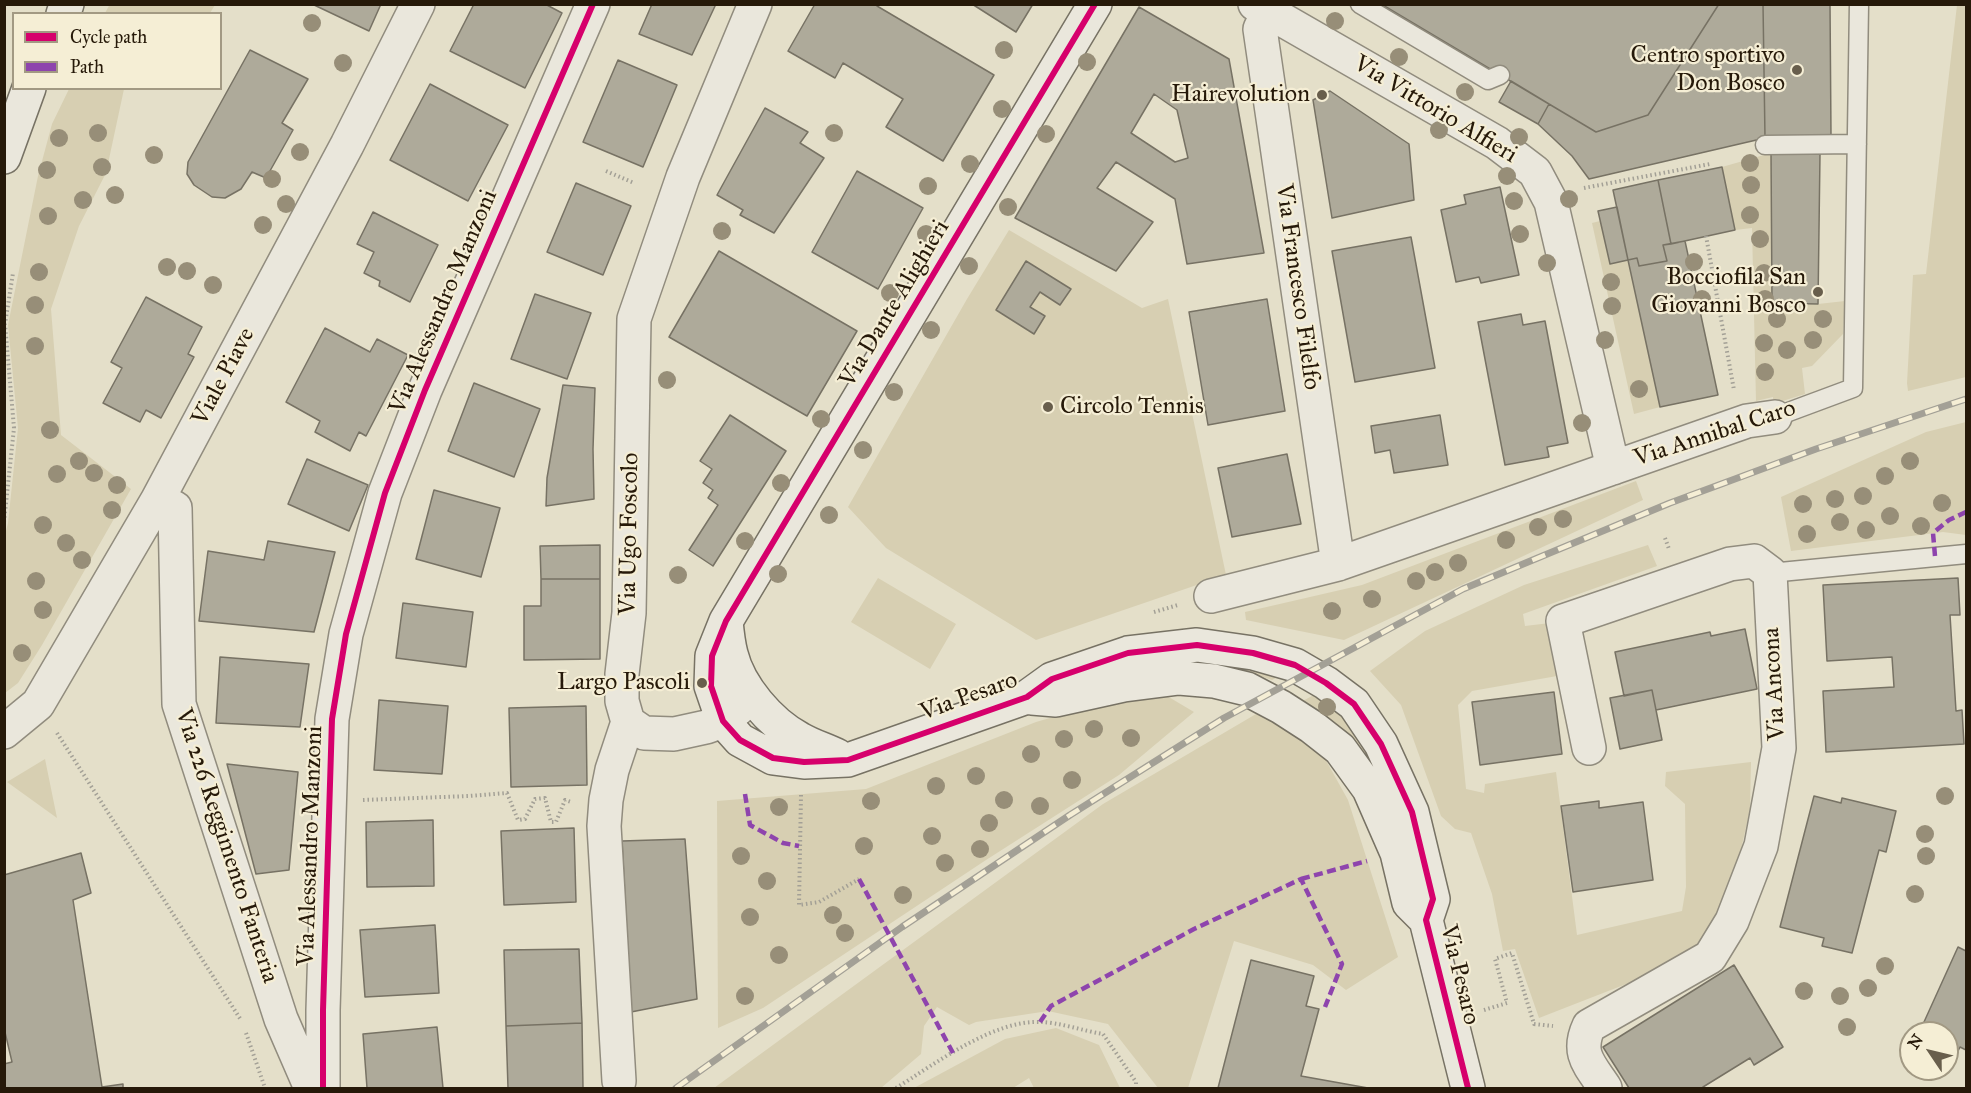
<!DOCTYPE html>
<html>
<head>
<meta charset="utf-8">
<style>
	body { margin:0 }
	#map { position:relative; width:1971px; height:1093px; overflow:hidden; background:#e4dfc9; font-family:"IM FELL Great Primer",serif }
	canvas { display:block }
	.frame { position:absolute; inset:0; border:6px solid #261909; pointer-events:none }
	.legend { position:absolute; left:12px; top:12px; width:210px; height:78px; box-sizing:border-box; background:#f5eed5; border:2px solid #a29983; margin:0; padding:8px 10px; list-style:none; font-size:18px; color:#261909 }
	.legend li { display:flex; align-items:center; gap:12px; height:30px }
	.legend b { width:30px; border:2px solid #a29983 }
	.north { position:absolute; left:1899px; top:1021px; width:60px; height:60px; box-sizing:border-box; background:#f5eed5; border:2px solid #a29983; border-radius:50%; rotate:305deg; font-size:16px; font-weight:700; line-height:24px; text-align:center; color:#261909 }
	.north::after { content:''; display:block; margin:auto; width:21px; height:27px; background:#685e4c; clip-path:polygon(50% 0,100% 100%,50% 72%,0 100%) }
</style>
</head>
<body>
<div id="map">
<canvas width="1971" height="1093"></canvas>
<div class="frame"></div>
<ul class="legend">
<li><b style="height:8px;background:#d6006c"></b>Cycle path</li>
<li><b style="height:8px;background:#8e44ad"></b>Path</li>
</ul>
<div class="north">N</div>
</div>
<script>
const ctx = document.querySelector('canvas').getContext('2d');
ctx.lineJoin = 'round';
function fill(path, color) {
  ctx.fillStyle = color;
  ctx.fill(path, 'evenodd');
}
function stroke(path, color, width, dash) {
  ctx.strokeStyle = color;
  ctx.lineWidth = width;
  ctx.lineCap = dash ? 'butt' : 'round';
  ctx.setLineDash(dash || []);
  ctx.stroke(path);
}
function drawText(font, color, halo, rows, align = 'center') {
  ctx.font = font + ' "IM FELL Great Primer",serif';
  ctx.lineWidth = 4.5;
  ctx.setLineDash([]);
  ctx.textBaseline = 'middle';
  ctx.strokeStyle = halo;
  ctx.fillStyle = color;
  for (const [text, x, y, turn = 0] of rows) {
    ctx.save();
    ctx.translate(x, y);
    ctx.rotate((+turn || 0) * Math.PI / 180);
    ctx.textAlign = isNaN(turn) ? turn : align;
    if (halo) ctx.strokeText(text, 0, 0);
    ctx.fillText(text, 0, 0);
    ctx.restore();
  }
}
fill(new Path2D(`
	M110 4H215V5L210 13H105Z
	M1957 5H1966V377L1908 391 1907 383 1913 275 1926 274Z
	M69 89H124L106 173 79 226 51 309 61 435 131 489 42 645 18 683 5 693V535L8 523 18 428 8 325 38 176 52 124Z
	M1771 153 1773 303 1818 304 1845 301 1843 334 1812 366 1802 368 1805 394 1773 404V397L1756 401 1752 228 1735 230 1722 167Z
	M1600 221 1628 260 1660 407 1634 414 1592 223Z
	M1009 230 1142 308 1168 299 1226 575 1036 640 886 548 848 507 967 299Z
	M1966 422V535L1943 532 1791 551 1781 497 1926 432Z
	M1636 481 1643 500 1344 640 1246 620 1245 612 1362 585Z
	M1648 545 1657 566 1523 614 1525 626 1550 623 1557 676 1472 691 1458 705 1466 789 1484 793 1485 784 1556 772 1577 935 1682 911 1686 887 1685 804 1665 786 1666 772 1751 762 1750 809 1740 854 1722 910 1700 947 1657 972 1539 1018 1515 949 1503 951 1492 894 1471 833 1455 829 1441 816 1401 705 1370 671 1425 631 1524 585Z
	M878 578 956 624 930 669 851 622Z
	M1197 655 1289 671 1272 680 1254 674 1198 663Z
	M1321 691 1342 714 1376 764 1371 766 1301 702Z
	M1162 693 1194 712 1119 775 986 860 763 1008 718 1028 717 801 866 789 1036 722 1105 702Z
	M1256 714 1284 726 1323 755 1348 800 1398 957 1346 990 1313 965 1234 941 1188 1088H1158L1108 1024 1048 1011 976 1022 969 1025 937 1007 924 1026 921 1054 881 1088H714L1103 804Z
	M45 759 57 818 7 782Z
	M1056 1028 1099 1045 1120 1088H1034L1029 1078 1013 1088H914L1005 1039Z`), '#d7cfb2');
const building = new Path2D(`
	M312 4H381L369 31Z
	M474 4H545L562 13 525 88 450 51Z
	M652 4H716L692 55 639 34Z
	M815 4H878L877 6 994 75 943 161 886 127 903 99 843 63 835 78 788 51Z
	M972 4H1033L1016 32Z
	M1381 4H1719L1648 115 1596 132Z
	M1719 4H1763L1765 138 1589 179 1572 156 1538 124 1549 104 1596 132 1648 115Z
	M1763 4H1830L1831 136 1765 138Z
	M1139 7 1229 59 1264 253 1187 264 1175 199 1116 162 1097 188 1153 222 1116 271 1015 218ZM1154 94 1177 110 1188 158 1175 162 1131 133Z
	M250 50 308 79 282 123 293 130 266 178 252 172 241 189 225 198 212 197 194 185 187 174 188 162Z
	M618 60 677 85 643 167 583 142Z
	M1511 81 1549 104 1538 124 1499 102Z
	M430 84 508 125 468 201 390 160Z
	M1330 91 1409 144 1414 200 1332 218 1313 100Z
	M765 108 808 132 800 143 824 158 774 233 740 215 743 210 717 195Z
	M1771 153 1820 154 1818 304 1772 303Z
	M1722 167 1735 230 1671 244 1658 180Z
	M857 171 923 208 878 289 812 252Z
	M1658 180 1671 244 1663 245 1667 261 1639 266 1637 258 1628 260 1613 190Z
	M576 183 631 206 603 275 547 252Z
	M1500 187 1519 275 1481 283 1479 277 1456 282 1441 210 1466 204 1464 195Z
	M1617 207 1628 260 1610 264 1598 211Z
	M373 212 438 245 410 302 379 286 380 281 364 273 374 252 357 244Z
	M1411 237 1435 368 1355 382 1332 251Z
	M1685 241 1718 395 1660 407 1628 260 1637 258 1639 266 1667 261 1663 245Z
	M719 251 857 331 807 416 669 337Z
	M1026 261 1071 289 1060 305 1040 292 1030 307 1045 316 1034 334 996 310Z
	M535 294 591 313 567 379 511 359Z
	M146 297 202 327 188 354 194 357 161 418 146 410 140 422 103 403 122 368 111 362Z
	M1267 299 1285 411 1208 425 1189 312Z
	M1521 314 1523 325 1545 321 1568 443 1547 447 1549 457 1505 465 1478 322Z
	M325 328 370 352 377 339 408 355 366 436 359 432 350 451 315 432 320 421 286 402Z
	M474 383 540 409 514 477 448 451Z
	M563 385 595 388 593 449 594 499 546 506 547 478Z
	M730 415 786 451 713 566 689 550 718 505 708 498 713 490 703 483 712 469 700 461Z
	M1440 415 1448 465 1394 473 1390 450 1375 453 1371 426Z
	M1287 454 1301 524 1232 537 1218 468Z
	M307 459 368 485 349 531 288 504Z
	M434 490 500 508 481 577 416 559Z
	M268 541 335 552 314 632 199 621 208 551 264 560Z
	M600 545V579H541L540 546Z
	M1958 578 1960 615H1950L1956 711 1962 710 1964 744 1826 752 1823 691 1894 687 1892 657 1827 661 1823 585Z
	M541 579H600V659L524 660V606H541Z
	M403 603 473 612 466 667 396 658Z
	M1745 629 1757 689 1656 710 1652 690 1624 696 1615 652 1710 632 1711 636Z
	M220 657 309 664 300 727 216 723Z
	M1652 690 1662 740 1620 749 1610 698Z
	M1554 692 1562 754 1480 765 1472 702Z
	M379 700 448 706 442 774 374 770Z
	M586 706 587 785 511 787 509 708Z
	M227 764 298 772 289 870 256 874Z
	M1814 796 1841 803 1842 798 1896 811 1886 852 1879 850 1852 953 1822 946 1824 938 1780 927Z
	M1599 801V808L1643 802 1653 880 1573 892 1561 806Z
	M433 820 434 886 367 887 366 822Z
	M574 828 576 902 504 905 501 831Z
	M685 839 697 999 631 1012 622 841Z
	M81 853 91 893 73 900 102 1087 123 1084V1088H4V1064L12 1062 4 1028V875Z
	M435 925 439 993 365 997 360 930Z
	M1958 947 1966 951V1050L1960 1047 1957 1053 1947 1049V1033H1919Z
	M579 949 582 1023 506 1026 504 950Z
	M1251 960 1314 976 1306 1006 1319 1009 1301 1076 1368 1088H1218Z
	M1734 965 1783 1047 1754 1065 1750 1058 1703 1087 1704 1088H1629L1603 1047Z
	M582 1023 583 1088H508L506 1026Z
	M437 1027 443 1088H367L363 1034Z`);
fill(building, '#aeaa9a');
stroke(building, '#777264', 1.5);
const lane = new Path2D(`
	M1360 4 1488 80 1500 75
	M1765 145 1857 144
	M1775 417 1853 388 1859 4
	M1770 573 1966 554`);
const street = new Path2D(`
	M1255 4 1497 143 1535 172 1551 202 1613 468
	M1268 12 1260 29 1338 564
	M158 499 175 508 179 704 281 1019 311 1088
	M1211 596 1338 564 1747 421 1775 417
	M628 722 644 733 674 734 706 727 723 721 752 697
	M4 732 38 704 158 499 347 145 418 4
	M1589 748 1563 621 1730 564 1754 561 1770 573 1779 748 1761 846 1732 921 1710 957 1589 1026C1576 1054 1590 1065 1605 1088
	M619 1081 604 826 606 800 612 770 628 722 622 701V674L629 613 634 319 683 177 755 4
	M323 1088V1010L332 719 346 634 385 493 425 390 593 4`);
const secondary = new Path2D(`
	M1095 4 726 621 712 656 711 686 723 721 740 740 773 758 804 762 848 760 1027 697 1052 679 1128 653 1197 645 1253 653 1295 665 1326 683 1354 704 1381 744 1412 812 1433 899 1426 920 1468 1088
	M63 14 67 4
	M4 157 29 88
	M726 621C727 632 728 643 731 654 739 687 770 723 800 739 812 746 826 750 838 756
	M1032 698 1056 700 1124 685 1179 678 1214 681 1247 689 1281 707 1312 727 1340 749 1369 789 1397 853 1409 903 1426 920`);
stroke(lane, '#918c7e', 21);
stroke(street, '#918c7e', 36);
stroke(secondary, '#777264', 36);
stroke(new Path2D(`
	M606 171 634 183
	M1584 188 1710 164
	M1706 236 1734 390
	M4 522 14 428 5 324 13 273
	M1665 538 1669 549
	M1154 612 1178 605
	M57 733 241 1020
	M801 795 799 905 819 902 859 879
	M363 800 469 796 507 793 518 820 525 819 535 799 545 798 551 822H556L565 800 571 802
	M1484 1010 1507 1003 1495 959 1512 953 1534 1024 1553 1026
	M246 1033 265 1088
	M896 1088C935 1064 993 1020 1040 1022 1058 1022 1084 1031 1103 1034L1136 1082V1088`), '#a3a096', 4, [1.5, 3]);
stroke(lane, '#eae7dc', 18);
stroke(street, '#eae7dc', 33);
stroke(secondary, '#eae7dc', 33);
const rail = new Path2D(`
	M676 1088 902 927 1070 815 1224 718 1463 589 1670 503 1816 449 1966 399`);
stroke(rail, '#a3a096', 7);
stroke(rail, '#f5eed5', 4.5, [14]);
stroke(new Path2D(`
	M1935 556 1933 533 1949 520 1966 512
	M745 794 750 825 783 843 799 846
	M859 879 953 1053
	M1301 879 1367 861
	M1040 1022 1051 1006 1194 929 1301 879 1342 964 1325 1007`), '#8e44ad', 4.5, [9, 4.5]);
stroke(new Path2D(`
	M1095 4 726 621 712 656 711 686 723 721 740 740 773 758 804 762 848 760 1027 697 1052 679 1128 653 1197 645 1253 653 1295 665 1326 683 1354 704 1381 744 1412 812 1433 899 1426 920 1468 1088
	M323 1088V1010L332 719 346 634 385 493 425 390 593 4`), '#d6006c', 6);
ctx.fillStyle = '#978e78';
for (const [x, y] of [
	[1335,21],
	[312,23],
	[1004,50],
	[1399,57],
	[1087,62],
	[343,63],
	[1465,92],
	[1002,109],
	[1439,130],
	[98,133],
	[834,133],
	[1046,134],
	[1519,137],
	[59,138],
	[300,152],
	[154,155],
	[1750,163],
	[970,164],
	[102,167],
	[47,170],
	[1507,176],
	[272,179],
	[1751,185],
	[928,186],
	[115,195],
	[1569,199],
	[83,200],
	[1514,201],
	[286,204],
	[1008,207],
	[1750,215],
	[48,216],
	[263,225],
	[722,231],
	[926,234],
	[1520,234],
	[1760,239],
	[1694,262],
	[1547,263],
	[969,266],
	[167,267],
	[187,271],
	[39,272],
	[1764,273],
	[1611,282],
	[213,285],
	[890,293],
	[1702,299],
	[1765,299],
	[35,305],
	[1612,306],
	[1777,319],
	[1823,319],
	[931,330],
	[1605,340],
	[1813,340],
	[1764,343],
	[35,346],
	[1787,350],
	[1765,372],
	[667,380],
	[1639,389],
	[894,392],
	[821,419],
	[1582,423],
	[50,430],
	[863,450],
	[79,461],
	[1910,461],
	[94,473],
	[57,474],
	[1885,476],
	[781,483],
	[117,485],
	[1863,496],
	[1835,499],
	[1942,503],
	[1803,504],
	[112,510],
	[829,515],
	[1890,516],
	[1563,519],
	[1840,522],
	[43,525],
	[1921,526],
	[1538,527],
	[1866,530],
	[1807,534],
	[1506,540],
	[745,541],
	[66,543],
	[82,560],
	[1458,563],
	[1435,572],
	[778,574],
	[678,575],
	[36,581],
	[1416,581],
	[1372,599],
	[43,610],
	[1332,611],
	[22,653],
	[1327,707],
	[1094,729],
	[1131,738],
	[1064,739],
	[1031,754],
	[976,776],
	[1072,780],
	[936,786],
	[1945,796],
	[1004,800],
	[871,801],
	[1040,806],
	[779,807],
	[989,823],
	[1925,834],
	[932,836],
	[864,846],
	[980,849],
	[741,856],
	[1926,856],
	[945,863],
	[767,881],
	[1915,894],
	[903,895],
	[833,915],
	[750,917],
	[845,933],
	[779,955],
	[1885,966],
	[1868,988],
	[1804,991],
	[745,996],
	[1840,996],
	[1847,1027]
]) {
  ctx.beginPath();
  ctx.arc(x, y, 9, 0, 2 * Math.PI);
  ctx.fill();
}
for (const [x, y, r, color] of [
	[1797,70,6,"#685e4c"],
	[1322,95,6,"#685e4c"],
	[1818,292,6,"#685e4c"],
	[1048,407,6,"#685e4c"],
	[702,683,6,"#685e4c"]
]) {
  const dot = new Path2D();
  dot.arc(x, y, r, 0, 2 * Math.PI);
  ctx.fillStyle = color;
  ctx.fill(dot);
  stroke(dot, '#f5eed5', 2);
}
drawText('24px', '#261909', '#f5eed5', [
	["Centro sportivo",1785,56],
	["Don Bosco",1785,84],
	["Hairevolution",1310,95],
	["Bocciofila San",1806,278],
	["Giovanni Bosco",1806,306],
	["Circolo Tennis",1060,407,"left"],
	["Largo Pascoli",690,683]
], 'right');
drawText('24px', '#261909', '#f5eed5', [
	["Via Vittorio Alfieri",1435,110,31],
	["Via Francesco Filelfo",1297,287,82],
	["Via Alessandro Manzoni",444,302,-67],
	["Via Dante Alighieri",895,304,-59],
	["Viale Piave",224,377,-62],
	["Via Annibal Caro",1715,434,-18],
	["Via Ugo Foscolo",630,534,-89],
	["Via Ancona",1775,684,-93],
	["Via Pesaro",969,697,-20],
	["Via 226 Reggimento Fanteria",226,846,72],
	["Via Alessandro Manzoni",311,846,-88],
	["Via Pesaro",1459,975,76]
]);
</script>
</body>
</html>
